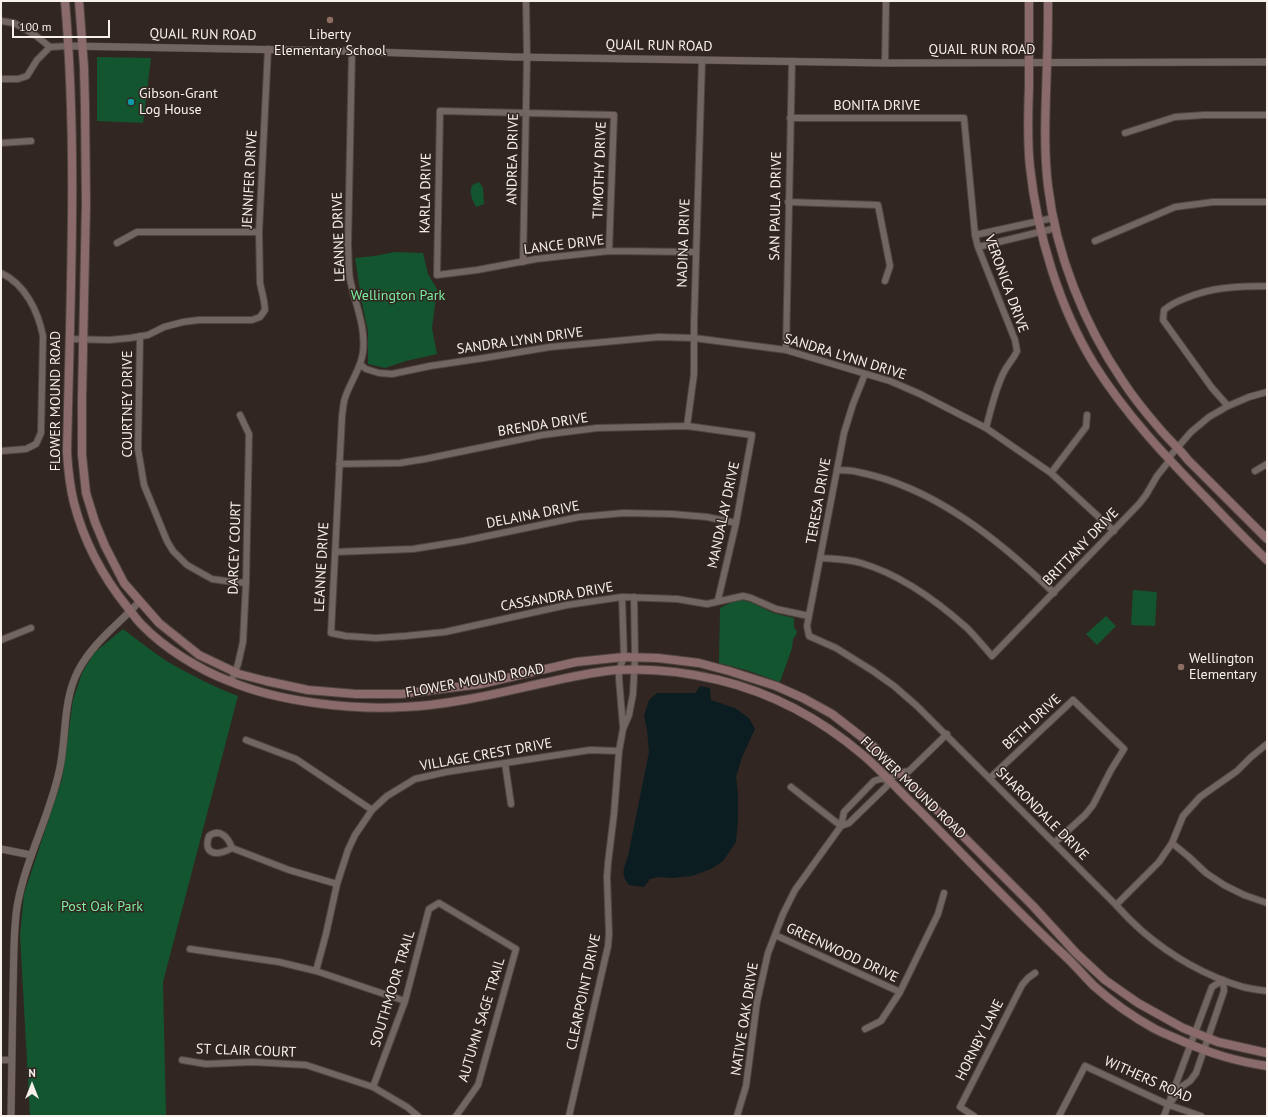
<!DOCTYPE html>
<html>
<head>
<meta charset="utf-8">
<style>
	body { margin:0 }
	#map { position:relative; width:1268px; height:1117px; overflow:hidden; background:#322622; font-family:"PT Sans",sans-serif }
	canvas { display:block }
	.frame { position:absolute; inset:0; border:2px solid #f8f0ed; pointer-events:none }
	.north { position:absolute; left:12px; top:1065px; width:40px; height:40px; -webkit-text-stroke:3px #322622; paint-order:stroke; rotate:0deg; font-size:11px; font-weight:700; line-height:16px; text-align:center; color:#f8f0ed }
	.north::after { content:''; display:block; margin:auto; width:14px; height:18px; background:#f8f0ed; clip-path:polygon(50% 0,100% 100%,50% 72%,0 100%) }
	.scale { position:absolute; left:12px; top:20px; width:98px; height:18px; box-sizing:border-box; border:2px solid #f8f0ed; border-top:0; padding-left:5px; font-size:12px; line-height:14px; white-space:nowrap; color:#f8f0ed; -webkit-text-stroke:3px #322622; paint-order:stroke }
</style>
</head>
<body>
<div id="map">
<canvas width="1268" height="1117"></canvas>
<div class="frame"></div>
<div class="north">N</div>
<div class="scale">100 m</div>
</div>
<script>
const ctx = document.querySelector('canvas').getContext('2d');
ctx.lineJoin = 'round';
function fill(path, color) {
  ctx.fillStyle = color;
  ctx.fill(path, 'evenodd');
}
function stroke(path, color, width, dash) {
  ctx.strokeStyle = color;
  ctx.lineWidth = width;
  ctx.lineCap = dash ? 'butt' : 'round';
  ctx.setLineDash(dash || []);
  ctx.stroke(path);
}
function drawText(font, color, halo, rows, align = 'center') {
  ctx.font = font + ' "PT Sans",sans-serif';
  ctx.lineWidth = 3;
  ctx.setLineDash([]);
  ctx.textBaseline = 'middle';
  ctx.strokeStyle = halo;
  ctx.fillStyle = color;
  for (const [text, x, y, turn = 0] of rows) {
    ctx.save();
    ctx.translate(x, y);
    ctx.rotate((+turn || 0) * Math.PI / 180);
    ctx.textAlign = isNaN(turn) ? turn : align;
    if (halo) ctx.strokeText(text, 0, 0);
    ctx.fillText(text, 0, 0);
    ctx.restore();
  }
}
fill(new Path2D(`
	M97 57 151 58 143 123 97 121Z
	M479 182 483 188 484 204 476 207C472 199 469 193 472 185Z
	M395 252 423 253 428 274 437 289 432 328 437 354 406 361 385 368 368 364V331L362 303 355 258 374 256Z
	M1133 590 1157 592 1155 626 1131 625Z
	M738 599 753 603 773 613 794 618V628L797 631 796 635 793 639 792 648 780 682 746 670 719 663 720 608Z
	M1106 616 1116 626 1097 645 1086 634Z
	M123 629C138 640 153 652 168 662 191 675 214 687 238 696L163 982 166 1116H30L20 935 24 894 62 779 73 700 82 673 94 653Z`), '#13552e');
fill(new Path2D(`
	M700 686 710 688 711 700 735 708 749 718 755 729 742 757 736 777 738 795V819L736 842 723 861 711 869 692 876 672 878 659 877 650 879 644 887 629 885C620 874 624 868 628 856L649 752 647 730 644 716 649 700 657 693H695Z`), '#0b1d20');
const minor = new Path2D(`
	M1 21 14 23 35 35 50 47 68 46
	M352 51 348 245C349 256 348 268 350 279 355 304 366 326 363 352 361 369 350 382 345 398 343 404 343 410 342 416L331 633 346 636 376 638 405 636 445 632 567 605 622 597 677 599 707 604 743 596 751 598 776 609 809 616
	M885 63 886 1
	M1 79H18L27 76 37 60 50 47
	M790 118H964L975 235 978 247 1015 340 1017 351C1014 358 1009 363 1005 370 996 386 991 409 986 428
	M1125 133 1175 117 1204 115H1267
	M1 143 31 141
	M788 202 878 205 890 266 885 281
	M975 235 1053 218
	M1095 241 1175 207 1213 202H1267
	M117 243 137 232H259
	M978 247 1056 228
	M609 251 614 115 440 111 437 275 477 270 536 259 609 251 696 252
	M523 262 527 57 526 1
	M1 273C25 284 38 311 43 336L41 433 36 444 26 449 1 451
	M140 336 138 449 144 485 167 541 173 551 187 565 212 579 226 581 246 583
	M69 339 109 340 130 338 148 335 164 327 183 322 199 320H252L260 317 265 310 264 301 260 283 259 232 268 49
	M786 350 792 61
	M361 365 366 369 379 373 392 374 430 366 484 358 550 347 659 337 694 338 786 350 890 381 920 394 986 428 1051 473 1114 531
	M865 374 853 404 844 433 807 626 809 636 836 648 873 671 894 686 917 706 1116 905C1124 914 1133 923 1142 931 1171 956 1206 976 1243 987 1251 989 1259 990 1267 991
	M1228 406 1212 388 1163 320 1164 310C1171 304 1178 301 1186 298 1215 286 1237 287 1267 286
	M687 426 694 374V324L702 60
	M339 464 400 463 425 459 542 435 597 428 687 426 752 435 736 523 718 600
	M837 470C844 470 851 470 858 472 934 487 999 540 1054 593
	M1255 471 1267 464
	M1051 473 1086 427 1087 415
	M335 552 413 549 463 541 579 517 624 513 672 514 707 517 736 523
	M821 558C834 559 848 559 861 563 899 574 938 602 967 628 976 637 984 647 992 656L1139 504 1146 495 1157 476 1169 461 1171 455 1191 432 1209 417 1228 406 1249 397 1267 392
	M622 597 624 657 619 670V679L623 727
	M1 640 31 628
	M231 682 238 664 243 642 246 583 249 434 240 415
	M246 740 296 759 372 810
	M505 763 511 804
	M990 778 1073 700 1124 749 1111 770 1093 805 1085 815 1054 843
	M791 787 841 826
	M841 826 849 823 887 786 888 779
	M1172 843 1189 857 1206 873 1224 885 1244 895 1267 903
	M232 848C220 855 202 857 209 836 220 828 228 837 232 848L289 870 337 884
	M1116 905 1159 862 1172 843 1183 816 1200 797 1237 771 1251 757 1267 744
	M775 935 900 992
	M190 949 279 962 316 971 405 1001
	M316 971 326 934 337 884 348 850 355 835 372 810 387 796 415 779 446 772 590 750 619 751
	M865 1029 881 1021 900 992 938 914 944 893
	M1 1060H12
	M182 1060 206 1064 253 1062 306 1065 373 1087 407 1107 418 1116
	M373 1087 405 1001 429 909 439 903 516 949 478 1085 456 1116
	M569 1116 608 946 609 934 607 877 608 863 614 814 619 751 623 729 629 715 633 694 635 657 634 597
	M737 1116 746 1086 757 1002 768 953 783 914 795 890 841 826 844 812 874 781 880 779H888L900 773 909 771 947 734
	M974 1116 960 1107 1022 985 1028 978 1035 973
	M1059 1116 1085 1066 1169 1105 1201 1116
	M1164 1116 1212 987 1223 980 1224 991 1196 1073 1190 1081 1181 1087 1169 1105`);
const tertiary = new Path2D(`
	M68 46 346 51 514 57 885 63 1267 62
	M1 849 31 855
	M11 1116C12 1074 12 1031 13 989 14 962 13 934 17 907 25 860 49 818 59 772 67 738 62 702 78 671 93 642 119 624 140 601`);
const secondary = new Path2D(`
	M65 1C78 151 70 302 67 452 68 469 70 487 74 503 84 542 103 577 128 608 133 614 137 620 142 625 164 648 200 670 229 681 279 702 351 710 404 707 451 705 498 693 543 683 567 678 591 672 616 670 650 668 686 672 719 680 772 693 822 720 863 755 882 771 898 790 916 807 965 856 1012 907 1063 954 1074 964 1084 976 1094 986 1112 1002 1133 1017 1155 1029 1163 1033 1173 1037 1182 1041 1212 1054 1235 1061 1267 1066
	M79 1 84 67 85 107 86 204 82 398V455L86 493 95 522 105 546 124 583 159 623 199 655 239 674 266 681 308 690 356 694H401L481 684 576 662 624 657 658 658 699 663 729 671 776 686 803 698 832 714 872 745 1033 906 1076 953 1105 980 1138 1003 1183 1028 1218 1042 1267 1053
	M1029 1C1029 30 1029 59 1029 87 1028 114 1027 141 1030 167 1037 233 1059 307 1094 364 1126 415 1167 458 1209 501 1228 521 1247 541 1267 560
	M1048 1C1048 21 1048 41 1047 62 1046 103 1043 145 1048 186 1056 254 1084 324 1122 380 1133 397 1146 413 1159 428 1168 439 1179 448 1188 460L1267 539`);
stroke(minor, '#4f4541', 8);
stroke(tertiary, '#4f4541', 8);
stroke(secondary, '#4f4541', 10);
stroke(minor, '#736561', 6);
stroke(tertiary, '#736561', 7);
stroke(secondary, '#8b6a6c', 8);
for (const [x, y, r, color] of [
	[330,20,4,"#8d6e63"],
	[131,102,4,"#0f9aa8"],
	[1181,667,4,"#8d6e63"]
]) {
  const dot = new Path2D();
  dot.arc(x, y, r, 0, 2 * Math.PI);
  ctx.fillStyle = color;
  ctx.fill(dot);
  stroke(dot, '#322622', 1.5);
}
drawText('14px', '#f8f0ed', '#322622', [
	["QUAIL RUN ROAD",203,35,1],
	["QUAIL RUN ROAD",659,46,1],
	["QUAIL RUN ROAD",982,50],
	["BONITA DRIVE",877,106],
	["ANDREA DRIVE",513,159,-89],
	["TIMOTHY DRIVE",600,170,-88],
	["JENNIFER DRIVE",250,179,-87],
	["KARLA DRIVE",426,193,-89],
	["SAN PAULA DRIVE",776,206,-89],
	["LEANNE DRIVE",339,237,-92],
	["NADINA DRIVE",684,243,-88],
	["LANCE DRIVE",564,245,-7],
	["VERONICA DRIVE",1006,284,70],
	["SANDRA LYNN DRIVE",520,341,-8],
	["SANDRA LYNN DRIVE",845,357,17],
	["FLOWER MOUND ROAD",56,401,-90],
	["COURTNEY DRIVE",128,404,-90],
	["BRENDA DRIVE",543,425,-9],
	["TERESA DRIVE",819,501,-80],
	["DELAINA DRIVE",533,515,-11],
	["MANDALAY DRIVE",724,515,-78],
	["BRITTANY DRIVE",1081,547,-46],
	["DARCEY COURT",235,548,-88],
	["LEANNE DRIVE",322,567,-87],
	["CASSANDRA DRIVE",557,597,-10],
	["FLOWER MOUND ROAD",475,681,-10],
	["BETH DRIVE",1032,722,-43],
	["VILLAGE CREST DRIVE",486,755,-10],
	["FLOWER MOUND ROAD",913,788,44],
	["SHARONDALE DRIVE",1042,814,45],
	["GREENWOOD DRIVE",842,953,25],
	["SOUTHMOOR TRAIL",393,989,-73],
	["CLEARPOINT DRIVE",584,992,-78],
	["NATIVE OAK DRIVE",745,1019,-81],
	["AUTUMN SAGE TRAIL",482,1020,-73],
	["HORNBY LANE",980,1040,-63],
	["ST CLAIR COURT",246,1051,2],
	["WITHERS ROAD",1148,1080,24]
]);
drawText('14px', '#f8f0ed', '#322622', [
	["Liberty",330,35,"center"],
	["Elementary School",330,51,"center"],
	["Gibson-Grant",139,94],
	["Log House",139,110],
	["Wellington",1189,659],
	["Elementary",1189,675]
], 'left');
drawText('14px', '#7cefa1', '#322622', [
	["Wellington Park",398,296],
	["Post Oak Park",102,907]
]);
</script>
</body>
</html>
